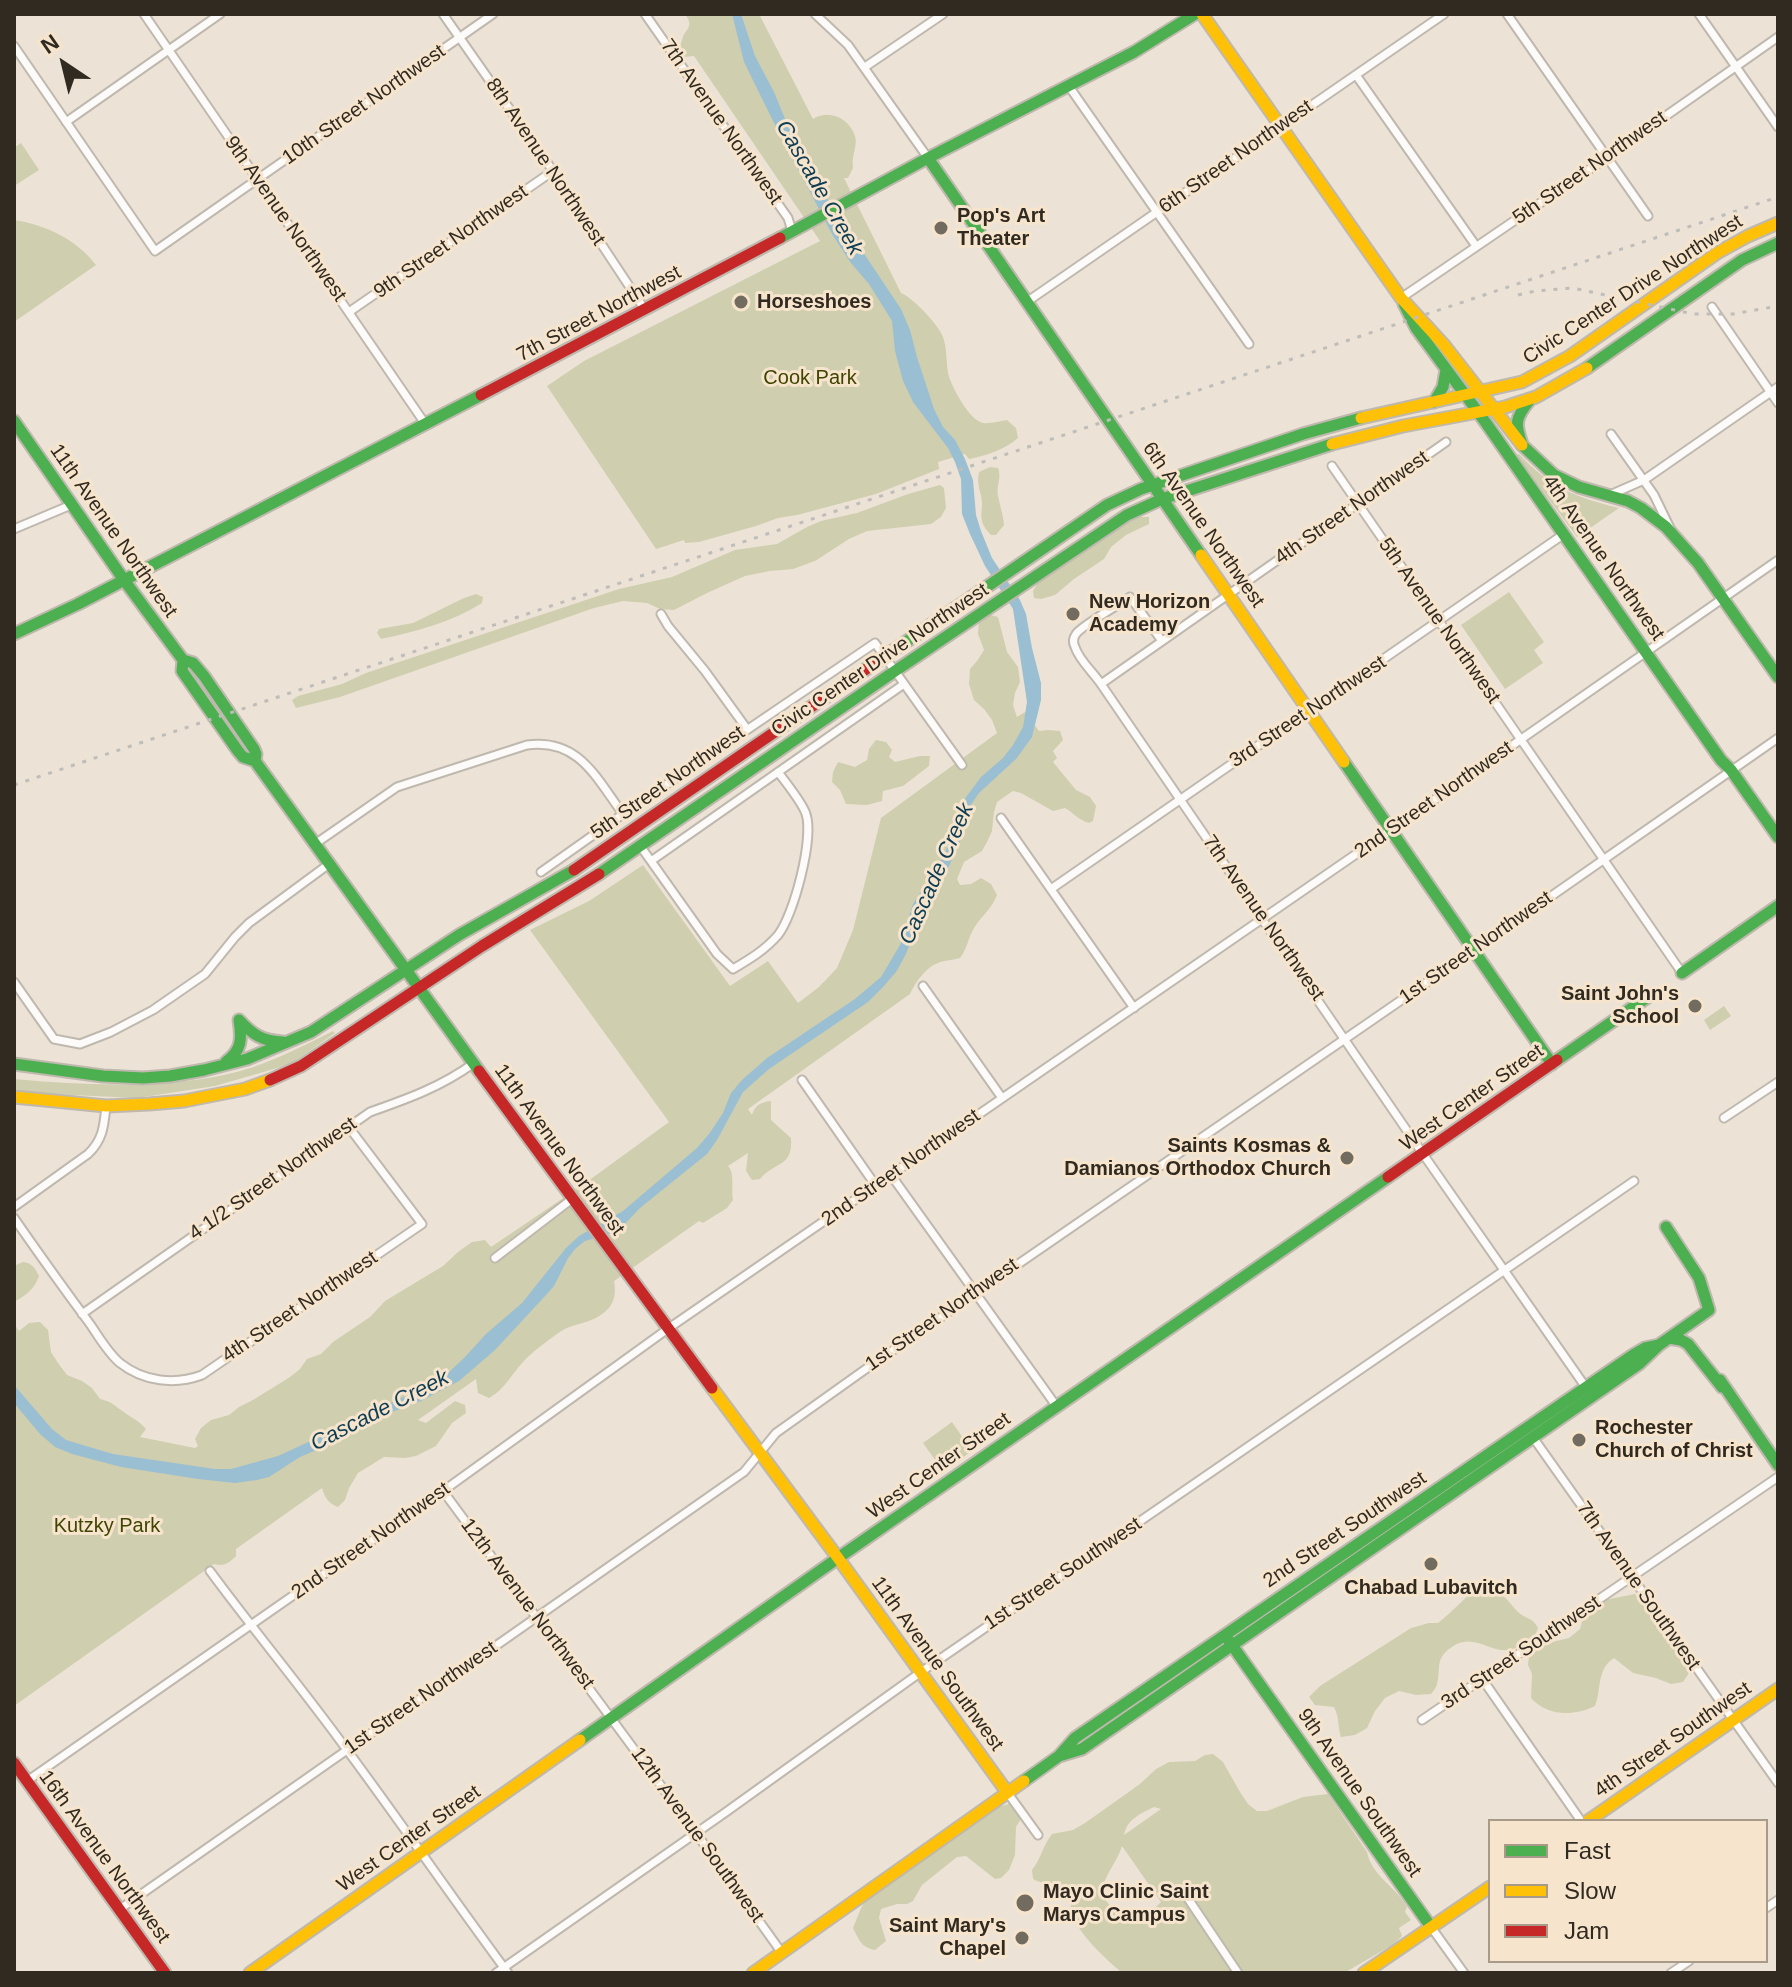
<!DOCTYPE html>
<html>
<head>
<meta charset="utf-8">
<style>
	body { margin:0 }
	#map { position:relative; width:1792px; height:1987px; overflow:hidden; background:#ece3d6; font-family:Arial,sans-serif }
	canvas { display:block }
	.frame { position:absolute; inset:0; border:16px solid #312a21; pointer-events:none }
	.legend { position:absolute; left:1488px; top:1819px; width:280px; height:144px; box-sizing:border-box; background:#f6e5cc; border:2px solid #a79a88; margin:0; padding:10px 14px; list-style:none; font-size:24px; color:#312a21 }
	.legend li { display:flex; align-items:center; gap:16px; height:40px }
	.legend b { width:40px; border:2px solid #a79a88 }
	.north { position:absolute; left:24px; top:24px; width:80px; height:80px; -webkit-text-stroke:6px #f6e5cc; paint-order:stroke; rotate:325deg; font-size:22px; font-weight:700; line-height:32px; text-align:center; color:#312a21 }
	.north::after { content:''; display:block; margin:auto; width:28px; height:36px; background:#312a21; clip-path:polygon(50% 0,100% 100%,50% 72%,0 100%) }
</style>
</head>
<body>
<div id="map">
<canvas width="1792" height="1987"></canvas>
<div class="frame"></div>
<ul class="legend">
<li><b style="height:10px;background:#4caf50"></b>Fast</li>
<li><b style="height:10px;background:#ffc107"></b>Slow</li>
<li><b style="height:10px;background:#c62828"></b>Jam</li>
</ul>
<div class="north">N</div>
</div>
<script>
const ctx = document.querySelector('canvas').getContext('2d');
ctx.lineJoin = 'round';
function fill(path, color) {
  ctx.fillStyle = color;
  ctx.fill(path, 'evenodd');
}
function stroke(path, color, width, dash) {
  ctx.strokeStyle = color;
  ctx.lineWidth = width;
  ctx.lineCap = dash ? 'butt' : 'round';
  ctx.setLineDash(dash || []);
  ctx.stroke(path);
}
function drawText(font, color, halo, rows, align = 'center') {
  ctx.font = font + ' Arial,sans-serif';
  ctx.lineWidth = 6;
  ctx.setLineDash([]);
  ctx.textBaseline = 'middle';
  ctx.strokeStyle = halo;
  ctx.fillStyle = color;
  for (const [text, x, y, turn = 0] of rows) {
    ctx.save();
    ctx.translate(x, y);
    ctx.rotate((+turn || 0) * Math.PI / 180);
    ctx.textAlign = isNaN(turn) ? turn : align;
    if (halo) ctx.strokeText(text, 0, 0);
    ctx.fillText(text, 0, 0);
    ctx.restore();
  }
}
fill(new Path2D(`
	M685 14H759L813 119C829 109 849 118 855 136 858 147 851 155 853 168L848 178H844L901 293C912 297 939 325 943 337 947 348 946 361 948 373 951 386 969 420 983 423 990 424 1000 421 1007 420L1016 428 1018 438C1004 450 988 455 969 459L965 454 938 462 939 469 876 494 797 515 778 518 756 526 699 542 685 543 684 540 656 549 547 386 584 361 820 241 694 56 685 57 681 52C681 48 680 44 682 40 685 28 695 28 685 14Z
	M21 143 39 170 14 186V148Z
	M14 220C46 225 76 239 96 265L14 322Z
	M1519 454C1551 488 1575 497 1619 508L1577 537 1516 455Z
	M990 467 998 468C1002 478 996 485 998 496 1000 506 1003 514 1004 525L996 535H991C980 523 981 519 982 505 982 492 976 486 979 472Z
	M940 485 944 488 946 508 941 517 931 524 867 531 849 539 815 561 793 569 770 571 745 576 707 593 674 610 660 609 647 603 623 601 594 608 340 697 296 708 292 700 298 696 342 684 366 673 619 589 672 577 735 550 777 544 807 527 821 521 857 513 908 494Z
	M1139 517H1149V524L1126 535 1111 547 1104 559 1074 579 1055 595 1041 599 1034 598 1033 591 1037 584 1050 573 1105 534Z
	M1509 592 1544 642 1534 650 1543 663 1505 689 1461 625Z
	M476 594 483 597 482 603C452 622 415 632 381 639L377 633 379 629 413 623 464 598Z
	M987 614 998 617 1007 652 1018 667 1020 682 1015 693 1013 705 1017 717 1025 712 1039 731 1048 730 1060 731 1063 740 1053 751 1057 758 1053 762 1076 790 1090 797 1096 806 1093 821 1089 823C1078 820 1074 813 1065 808L1053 811 1021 793 1013 791 997 802 994 812 992 831 987 842 982 851 964 862 957 879 960 885 971 884 981 878 991 884 997 895C992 910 977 919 971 934 967 943 966 950 960 958 953 960 945 960 938 963 926 967 915 983 910 994L748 1109 752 1115C755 1105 761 1102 771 1101V1120L791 1138C793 1168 775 1161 760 1179L752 1180 746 1171 748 1153 728 1166C735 1173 731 1188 733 1200L727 1208 703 1223 699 1221 614 1281C616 1292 615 1302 607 1310 590 1326 574 1321 557 1334 546 1342 532 1352 523 1362 511 1375 505 1389 489 1398L478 1393 476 1379 418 1420 426 1423 455 1401 465 1405 466 1413 452 1423 436 1446 416 1456 405 1458 384 1457 358 1473 349 1488 345 1500 338 1507C328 1503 325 1498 322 1488L236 1549V1556C229 1563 224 1567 214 1564L14 1706V1324L19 1331 29 1323 40 1322 48 1330 51 1352 58 1363 67 1375 82 1381 92 1388 100 1399C113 1402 113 1405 124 1412 134 1420 136 1418 146 1429L140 1437 195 1448 198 1446 195 1439 201 1428 211 1420 229 1415 239 1407 253 1400 290 1377 300 1369 307 1359 321 1354 333 1342 370 1317 385 1301 443 1266 458 1252 472 1242 485 1240 491 1247 584 1184 669 1122 530 930 589 901 643 865 730 986 768 961 798 1003 819 987 837 968 853 930 881 818 997 733 992 720 984 709 974 700 969 684 970 669 977 661 984 650 978 634 979 620Z
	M876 740 886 742 892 750 889 757 895 762 920 756H930L929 766 903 786 883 791 882 801 867 805 846 804 840 790 832 782 833 772 838 762 855 767 867 760 869 749Z
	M1724 1006 1731 1016 1710 1030 1704 1020Z
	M333 1031 335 1033 291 1064 215 1086 137 1098 30 1093 14 1089V1079C83 1085 156 1089 224 1075 263 1067 299 1048 333 1031Z
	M23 1262C32 1263 35 1268 39 1276 34 1290 26 1295 14 1302V1266Z
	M952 1422 972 1451 943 1471 923 1443Z
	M1485 1582 1493 1595H1502C1509 1600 1516 1612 1522 1615 1531 1620 1533 1619 1538 1628 1535 1637 1530 1641 1521 1645 1517 1647 1514 1649 1509 1650 1489 1653 1472 1630 1449 1649 1435 1660 1441 1669 1437 1684 1437 1686 1433 1692 1431 1694L1416 1695 1399 1691 1385 1698 1375 1711 1367 1728 1355 1735 1341 1737C1337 1725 1340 1719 1334 1707L1315 1705 1309 1697 1320 1686 1411 1628 1429 1623H1438C1455 1610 1467 1594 1485 1582Z
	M1635 1594C1655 1608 1681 1650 1689 1673L1683 1682 1671 1684 1656 1678 1633 1673 1614 1658C1596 1670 1602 1688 1595 1706 1574 1716 1548 1717 1531 1698L1532 1674 1528 1665 1529 1656 1540 1645 1569 1638 1580 1629 1583 1618 1604 1600Z
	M1213 1754 1223 1762 1240 1792 1248 1804 1257 1811H1267L1303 1797 1328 1794 1367 1852C1372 1877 1396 1886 1407 1907L1405 1912 1411 1920 1399 1928 1402 1936 1394 1944 1344 1973H1122C1105 1958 1081 1937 1073 1916 1070 1906 1071 1895 1062 1887 1054 1881 1042 1885 1033 1879L1032 1870C1042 1857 1043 1845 1052 1834L1073 1830 1085 1823 1140 1784 1156 1769 1169 1762 1195 1761 1205 1755ZM1154 1807 1161 1809 1124 1835C1127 1819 1140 1814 1154 1807ZM1122 1846 1161 1902C1157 1906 1151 1912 1146 1914 1129 1920 1101 1908 1103 1887 1105 1875 1118 1860 1122 1846Z
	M1017 1802 1024 1806 1026 1811 1016 1827 1015 1855 1009 1870 1001 1878 995 1879 966 1856 957 1857 922 1885 913 1901 907 1904H897L881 1909 879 1918 886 1941 875 1950C861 1947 859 1940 853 1928L861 1908 868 1896C895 1872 935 1830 968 1816 983 1809 1000 1807 1017 1802Z`), '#cfceae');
fill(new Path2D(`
	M732 14H741L755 56 774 92 788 126 815 180 901 309 910 330 917 357 934 409 943 427 955 440 965 459 973 480 976 515 981 531 992 558 1020 600 1026 614 1032 648 1041 683V700L1032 737 1016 759 979 793 968 809 962 822 960 842 949 866 921 913 906 954 896 972 883 987 868 1002 769 1069 743 1092 717 1140 707 1154 640 1208 618 1231 585 1241 576 1248 568 1258 554 1286 546 1295 495 1350 459 1381 423 1400 387 1414 347 1437 300 1457 269 1477 257 1480 235 1483 198 1479 121 1467 72 1454 55 1447 40 1434 14 1403V1385L52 1429 66 1440 113 1454 215 1469H231L278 1456 341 1427 374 1408 393 1402 430 1385 445 1376 466 1356 486 1334 522 1303 566 1248 579 1236 623 1211 697 1148 709 1134 723 1113 731 1093 742 1080 767 1058 855 999 881 977 900 945 913 904 945 854 958 808 981 777 1003 758 1013 745 1023 727 1027 702 1013 609 985 566 970 534 962 514 961 479 955 462 948 448 913 402 903 381 895 351 892 321 869 284 851 263 832 234 772 119 744 62Z`), '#9bbfd2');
const street = new Path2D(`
	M144 14 426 425
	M443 14 553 171 645 310
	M645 14 788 218 792 231
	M815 14 848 45 928 158
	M1507 14 1648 216
	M1699 14 1778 127
	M14 46 155 251 493 14
	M865 67 943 14
	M1356 75 1476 246
	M1068 85 1249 344
	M66 122 220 14
	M1401 298 1596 165 1778 37
	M1028 301 1444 14
	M1712 307 1778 403
	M349 312 553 171
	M1611 434 1654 495 1670 528
	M1332 466 1682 973
	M1612 494 1644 480 1778 387
	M14 529 71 505
	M661 614 668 626 705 671 747 729
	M1162 641 1130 597C1120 604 1081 626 1076 634 1073 638 1073 643 1075 647 1079 660 1093 672 1101 684L1423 1154 1587 1389
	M1101 684 1446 442
	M1001 818 1134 1008
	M315 844 397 787 527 745C579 738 596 778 623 814
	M641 847 717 954 733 969C750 959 765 950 778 935 794 915 814 838 806 814 803 804 785 781 778 772
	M651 861 904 684
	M541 872 623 814 875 643 962 765
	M1051 889 1564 534
	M14 982 54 1039 80 1044 111 1032 153 1010 205 974 235 937 249 923 329 864
	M923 986 1002 1098
	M802 1080 876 1186
	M1724 1118 1778 1082
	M891 1175 1057 1407
	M14 1207 88 1154C103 1140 104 1126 106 1106
	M14 1218C39 1254 64 1289 90 1324 99 1337 108 1353 120 1363 144 1382 175 1385 202 1375L422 1224 348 1126
	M495 1258 572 1199
	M82 1314 370 1112C407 1099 441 1087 474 1063
	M1532 1436 1778 1783
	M443 1491 696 1833 782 1953
	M210 1571C255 1632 303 1689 347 1750 402 1824 453 1899 508 1973
	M1483 1680 1581 1821
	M1422 1720 1778 1477
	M27 1781 443 1491 669 1328 1391 830 1778 560
	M1007 1792 1038 1835
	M1185 1894 1238 1973
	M1766 1908 1778 1900
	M120 1909 744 1472 776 1433 863 1371 1474 950 1778 738
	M1431 1927 1464 1973
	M496 1973 726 1812 921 1672 1634 1181
	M1671 1973 1689 1961`);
const fast = new Path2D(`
	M928 158 1201 555
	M780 238 928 158 1134 52 1195 14
	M1404 304 1416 328 1486 423 1721 760 1731 770 1778 837
	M1587 368 1742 260 1778 243
	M1434 402 1443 387 1446 370
	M14 421 124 580 183 660 193 663 204 676 254 749 256 754 255 761
	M1522 444C1515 424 1515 418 1529 401
	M1522 445 1554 475 1579 487 1628 501 1641 508 1666 527 1698 563 1778 677
	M14 634 78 604 481 395
	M891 652 1107 505 1141 489 1303 434 1361 418
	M183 660 182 671 238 751 243 757 255 761 479 1071
	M1344 762 1552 1064
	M599 874 895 671 1127 515 1162 499 1332 444
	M1682 973 1778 906
	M239 1020C253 1035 262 1041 283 1042
	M1557 1060 1652 994
	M226 1062C242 1050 242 1039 239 1020
	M14 1064 103 1076 143 1078 170 1076 204 1070 247 1059 311 1032 459 935 574 870
	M1666 1227 1699 1278 1709 1310
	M1669 1338 1681 1340 1688 1344 1722 1387
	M1720 1380 1778 1465
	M1227 1638 1431 1927
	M580 1740 838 1558 1388 1177
	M1059 1756 1082 1749 1639 1364 1659 1345 1709 1310
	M1024 1781 1059 1756 1075 1738 1633 1355 1645 1348 1659 1345`);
const slow = new Path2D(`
	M1202 14 1401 298 1444 345 1522 445
	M1361 418 1522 382 1570 356 1717 253 1748 236 1778 223
	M1332 444 1403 426 1505 407 1536 397 1587 368
	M1201 555 1344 762
	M14 1097 106 1106 149 1104 184 1101 245 1089 270 1080
	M712 1388 838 1558 1007 1792
	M1588 1821 1778 1689
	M250 1973 580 1740
	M753 1973 1024 1781
	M1364 1973 1490 1887`);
const jam = new Path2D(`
	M481 395 780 238
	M574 870 891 652
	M479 1071 712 1388
	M270 1080 301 1066 482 946 599 874
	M1388 1177 1557 1060
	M14 1763 165 1973`);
stroke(street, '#bfb8ae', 11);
stroke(fast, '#bfb8ae', 15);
stroke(slow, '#bfb8ae', 15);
stroke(jam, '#bfb8ae', 15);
stroke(street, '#fcfbf9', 7);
stroke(fast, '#4caf50', 11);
stroke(slow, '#ffc107', 11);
stroke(jam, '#c62828', 11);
stroke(new Path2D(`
	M1518 295 1535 291 1573 288 1693 314H1733L1778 306
	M14 785 1778 197`), '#bfbdba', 3, [4, 8]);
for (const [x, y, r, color] of [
	[941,228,8,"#726b60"],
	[741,302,8,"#726b60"],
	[1073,614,8,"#726b60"],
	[1695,1006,8,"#726b60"],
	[1347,1158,8,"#726b60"],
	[1579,1440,8,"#726b60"],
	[1431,1564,8,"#726b60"],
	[1025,1903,10,"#726b60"],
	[1022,1938,8,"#726b60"]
]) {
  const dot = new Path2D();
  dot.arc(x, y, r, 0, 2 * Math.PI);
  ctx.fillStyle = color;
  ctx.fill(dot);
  stroke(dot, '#f6e5cc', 3);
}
drawText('20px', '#312a21', '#f6e5cc', [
	["10th Street Northwest",364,105,-35],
	["7th Avenue Northwest",721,122,55],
	["6th Street Northwest",1236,157,-35],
	["8th Avenue Northwest",545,162,56],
	["5th Street Northwest",1590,168,-35],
	["9th Avenue Northwest",285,219,55],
	["9th Street Northwest",451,242,-35],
	["Civic Center Drive Northwest",1633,290,-33],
	["7th Street Northwest",599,314,-28],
	["4th Street Northwest",1352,508,-35],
	["6th Avenue Northwest",1203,525,55],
	["11th Avenue Northwest",113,531,55],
	["4th Avenue Northwest",1603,558,55],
	["5th Avenue Northwest",1439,621,55],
	["Civic Center Drive Northwest",880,660,-34],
	["3rd Street Northwest",1308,712,-34],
	["5th Street Northwest",668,783,-35],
	["2nd Street Northwest",1434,800,-35],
	["7th Avenue Northwest",1263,918,55],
	["1st Street Northwest",1476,948,-35],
	["West Center Street",1472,1098,-35],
	["11th Avenue Northwest",559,1150,54],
	["2nd Street Northwest",901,1168,-35],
	["4 1/2 Street Northwest",273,1179,-35],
	["4th Street Northwest",300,1307,-34],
	["1st Street Northwest",942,1315,-35],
	["West Center Street",939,1466,-35],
	["2nd Street Southwest",1345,1530,-34],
	["2nd Street Northwest",371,1541,-35],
	["1st Street Southwest",1063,1574,-34],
	["7th Avenue Southwest",1638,1586,55],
	["12th Avenue Northwest",527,1604,53],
	["3rd Street Southwest",1521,1653,-34],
	["11th Avenue Southwest",937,1664,54],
	["1st Street Northwest",421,1698,-35],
	["4th Street Southwest",1673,1740,-35],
	["9th Avenue Southwest",1359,1793,55],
	["12th Avenue Southwest",697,1835,54],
	["West Center Street",409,1839,-35],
	["16th Avenue Northwest",104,1857,54]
]);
drawText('bold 20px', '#312a21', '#f6e5cc', [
	["Pop's Art",957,216],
	["Theater",957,239],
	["Horseshoes",757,302],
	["New Horizon",1089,602],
	["Academy",1089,625],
	["Saint John's",1679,994,"right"],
	["School",1679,1017,"right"],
	["Saints Kosmas &",1331,1146,"right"],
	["Damianos Orthodox Church",1331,1169,"right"],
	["Rochester",1595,1428],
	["Church of Christ",1595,1451],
	["Chabad Lubavitch",1431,1588,"center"],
	["Mayo Clinic Saint",1043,1892],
	["Marys Campus",1043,1915],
	["Saint Mary's",1006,1926,"right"],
	["Chapel",1006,1949,"right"]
], 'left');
drawText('20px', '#3f4400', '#f6e5cc', [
	["Cook Park",810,378],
	["Kutzky Park",107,1526]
]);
drawText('italic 22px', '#0e3d54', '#f6e5cc', [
	["Cascade Creek",819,188,60],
	["Cascade Creek",937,874,-66],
	["Cascade Creek",380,1411,-27]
]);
</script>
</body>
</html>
